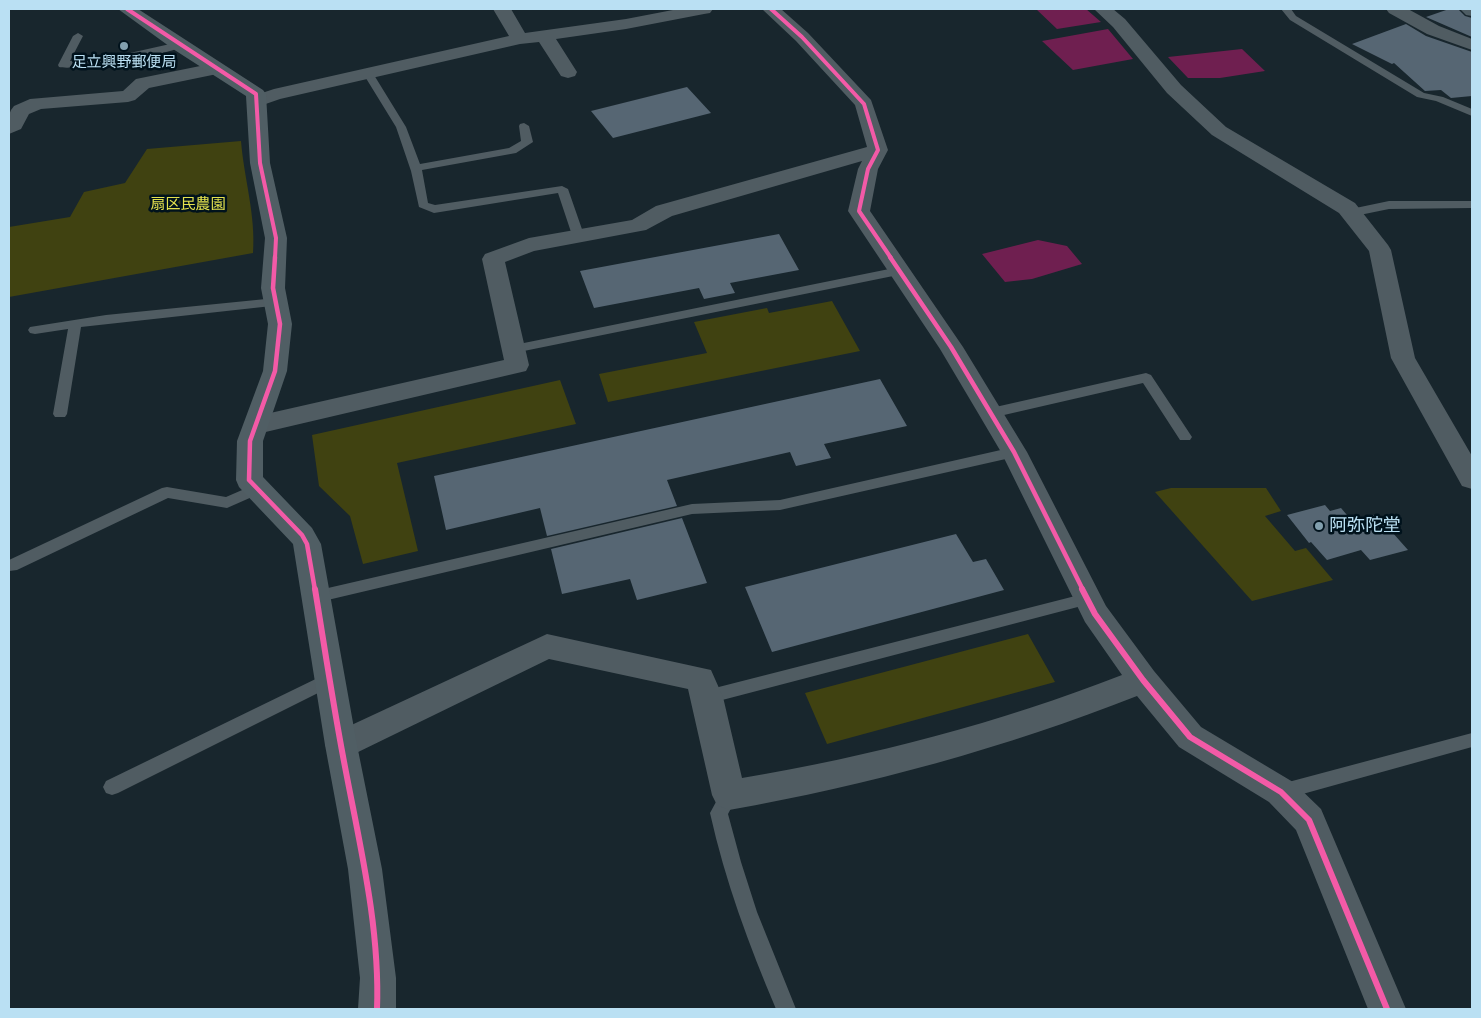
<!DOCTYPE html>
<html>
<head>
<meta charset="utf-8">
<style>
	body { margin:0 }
	#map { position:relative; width:1481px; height:1018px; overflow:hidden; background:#18262d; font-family:"Fira Sans Condensed",sans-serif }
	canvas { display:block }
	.frame { position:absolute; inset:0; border:10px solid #bae0f3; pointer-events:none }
</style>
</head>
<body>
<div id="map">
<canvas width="1481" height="1018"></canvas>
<div class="frame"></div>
</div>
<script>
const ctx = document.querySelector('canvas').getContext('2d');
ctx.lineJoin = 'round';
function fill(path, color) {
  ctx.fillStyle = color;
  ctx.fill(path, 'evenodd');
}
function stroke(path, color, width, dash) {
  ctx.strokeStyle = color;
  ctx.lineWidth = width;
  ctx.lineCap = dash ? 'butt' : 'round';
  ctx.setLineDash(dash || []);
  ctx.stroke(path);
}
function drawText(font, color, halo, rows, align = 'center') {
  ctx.font = font + ' "Fira Sans Condensed","Noto Sans JP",sans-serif';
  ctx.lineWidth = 5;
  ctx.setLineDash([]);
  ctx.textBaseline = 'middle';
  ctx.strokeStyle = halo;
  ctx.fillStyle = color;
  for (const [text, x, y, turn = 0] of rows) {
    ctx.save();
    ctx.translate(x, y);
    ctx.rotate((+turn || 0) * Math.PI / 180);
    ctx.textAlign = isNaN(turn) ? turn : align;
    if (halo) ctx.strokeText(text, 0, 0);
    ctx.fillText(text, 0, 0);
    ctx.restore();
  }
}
fill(new Path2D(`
	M241 141C244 178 256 216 253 253L9 297V227L70 217 84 192 125 183 147 149Z
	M832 301 860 351 608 402 599 374 707 353 694 322 767 308 769 313Z
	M560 380 576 424 397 463 418 551 363 564 350 516 319 486 312 435Z
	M1171 488H1266L1281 511 1265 516 1295 551 1306 548 1333 580 1252 601 1155 492Z
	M1028 634 1055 682 827 744 805 693Z`), '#404211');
fill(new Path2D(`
	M1036 9H1086L1101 22 1057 29Z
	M1108 29 1133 59 1073 70 1042 41Z
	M1242 49 1265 71 1220 78H1188L1168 57Z
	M1038 240 1067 246 1082 264 1032 279 1005 282 982 254Z`), '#6f1f50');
fill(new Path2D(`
	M1449 9H1458L1465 16 1472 18V37L1426 17Z
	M1406 24 1426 36 1472 52V96L1451 98 1441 90 1425 91 1394 63 1392 64 1352 44Z
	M687 87 711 113 613 138 591 111Z
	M779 234 799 270 730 283 735 293 704 299 699 288 594 308 580 271Z
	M880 379 907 426 824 444 831 458 796 466 790 452 667 480 677 506 547 536 540 508 446 530 434 476Z
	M1325 505 1330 511 1341 508 1352 521 1374 515 1381 523H1384L1408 550 1370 560 1361 550 1327 560 1311 542 1309 543 1287 515Z
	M682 518 707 583 637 600 630 579 562 594 551 549Z
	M956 534 973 562 986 559 1004 590 772 652 745 587Z`), '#566673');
fill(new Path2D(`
	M1281 9H1291L1296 16 1424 93 1443 97 1472 109V116L1436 101 1417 97 1290 20Z
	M78 33 83 36 70 61 121 55 179 42 184 45C173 55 76 71 59 67L58 65 73 36Z
	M369 72 374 75 406 127 420 164 509 148 521 141 519 126 520 124 524 123 529 126 533 142 516 153 422 170 428 203 435 205 562 186 568 189 584 235 582 238H574L572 235 558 193 434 213 419 207 411 171 396 127 364 75Z
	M1389 201H1472V208L1389 209 1350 217 1344 213 1346 210Z
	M899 267 905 271 903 274 514 353 507 349 514 345Z
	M276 298 282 302 281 305 81 327 67 414 65 417H55L53 414 68 329 35 334 30 333 28 330 30 327 106 315Z
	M1146 373 1151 375 1190 434 1192 437 1190 440H1180L1143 383 991 418 986 416 984 413 986 410 991 408Z
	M1014 447 1019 448 1021 452 1019 456 780 510 692 514 315 603 309 601 307 597 309 593 315 591 692 504 780 500Z
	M256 484 261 485 263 489 261 493 227 508 168 498 17 570 9 571V560L162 488 167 487 226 497Z
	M1087 593 1093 595 1095 599 1093 603 707 704 701 702 698 697 701 692 707 690Z
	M330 672 336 674 338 679 336 684 118 793 112 795 106 793 103 787 106 781Z
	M1472 733V747L1281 800 1275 798 1272 792 1275 786 1281 784Z
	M729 787 735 789 738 795 728 814 741 862 757 912 796 1009H776C749 945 725 881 710 813L723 789Z`), '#505c62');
fill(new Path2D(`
	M493 9H511L525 33 626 19 678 9H713L710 13 704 14 626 29 556 39 577 72 575 76 568 78 561 76 539 42 520 44 280 99 257 107 250 105 247 101 250 97 274 89 509 36Z
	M762 9H781L808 33 871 100 888 150 878 169 870 211 963 347 1027 452 1106 606 1154 671 1201 727 1293 782 1321 809 1406 1009H1368L1296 830 1269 802 1179 747 1137 696C1005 748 869 785 729 810L717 805 712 795 688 689 549 659 352 755 341 759 330 755 325 745 330 735 547 634 711 670 723 697 742 778C872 756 999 723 1122 675L1085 622 1001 452 978 413 940 349 848 211 858 169 862 161 672 216 646 230 534 251 505 262 529 365 526 371 257 434 248 431 244 425 248 419 257 416 504 360 482 259 485 254 529 238 632 220 656 206 867 147 855 105 796 41Z
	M1094 9H1113L1125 19 1181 85 1226 127 1355 203 1388 245 1391 250 1415 358 1472 456V489L1462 486 1391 358 1369 251 1339 213 1212 135 1167 93 1113 27Z
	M1386 9H1408L1439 26 1472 39V50L1427 34 1389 13Z
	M215 63 222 65 224 69 222 73 149 88 135 100 128 102 41 109 29 114 21 129 9 134V115L11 110 14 106 30 99 123 91 136 79Z`), '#505c62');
fill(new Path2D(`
	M118 9H138L263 90 266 94 270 163 287 238 285 288 292 324 287 371 263 441V477L312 528 321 544 357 745 382 869 396 978V1009H358L360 978 348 869 325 745 293 544 239 487 236 480 237 441 263 371 268 324 261 288 265 238 250 163 246 96 173 49Z`), '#505e64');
fill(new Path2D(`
	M1460 9H1472V16L1466 15Z`), '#4e5d64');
stroke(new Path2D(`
	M127 9 256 94 260 163 276 238 275 258
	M771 9 802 37 864 104 878 150 868 169 859 211 891 258`), '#f35aa7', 4);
stroke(new Path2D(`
	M275 257 273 288 280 324 275 371 250 441 249 480 302 535 307 544 315 590
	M890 257 951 347 1014 452 1083 590`), '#f35aa7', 4.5);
stroke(new Path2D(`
	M315 589C325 650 334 711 346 772 361 850 380 930 377 1009
	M1082 589 1095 614 1143 680 1190 737 1281 792 1309 820 1387 1009`), '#f35aa7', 6);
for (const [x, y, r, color] of [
	[124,46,5,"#819fae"],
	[1319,526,5,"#819fae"]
]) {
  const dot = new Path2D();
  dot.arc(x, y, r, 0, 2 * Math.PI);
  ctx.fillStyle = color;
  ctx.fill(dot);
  stroke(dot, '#00121c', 2);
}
drawText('15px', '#bae0f3', '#00121c', [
	["足立興野郵便局",124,63]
]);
drawText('15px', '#e4e24e', '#00121c', [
	["扇区民農園",188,205]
]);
drawText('18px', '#bae0f3', '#00121c', [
	["阿弥陀堂",1329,526]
], 'left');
</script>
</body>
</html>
